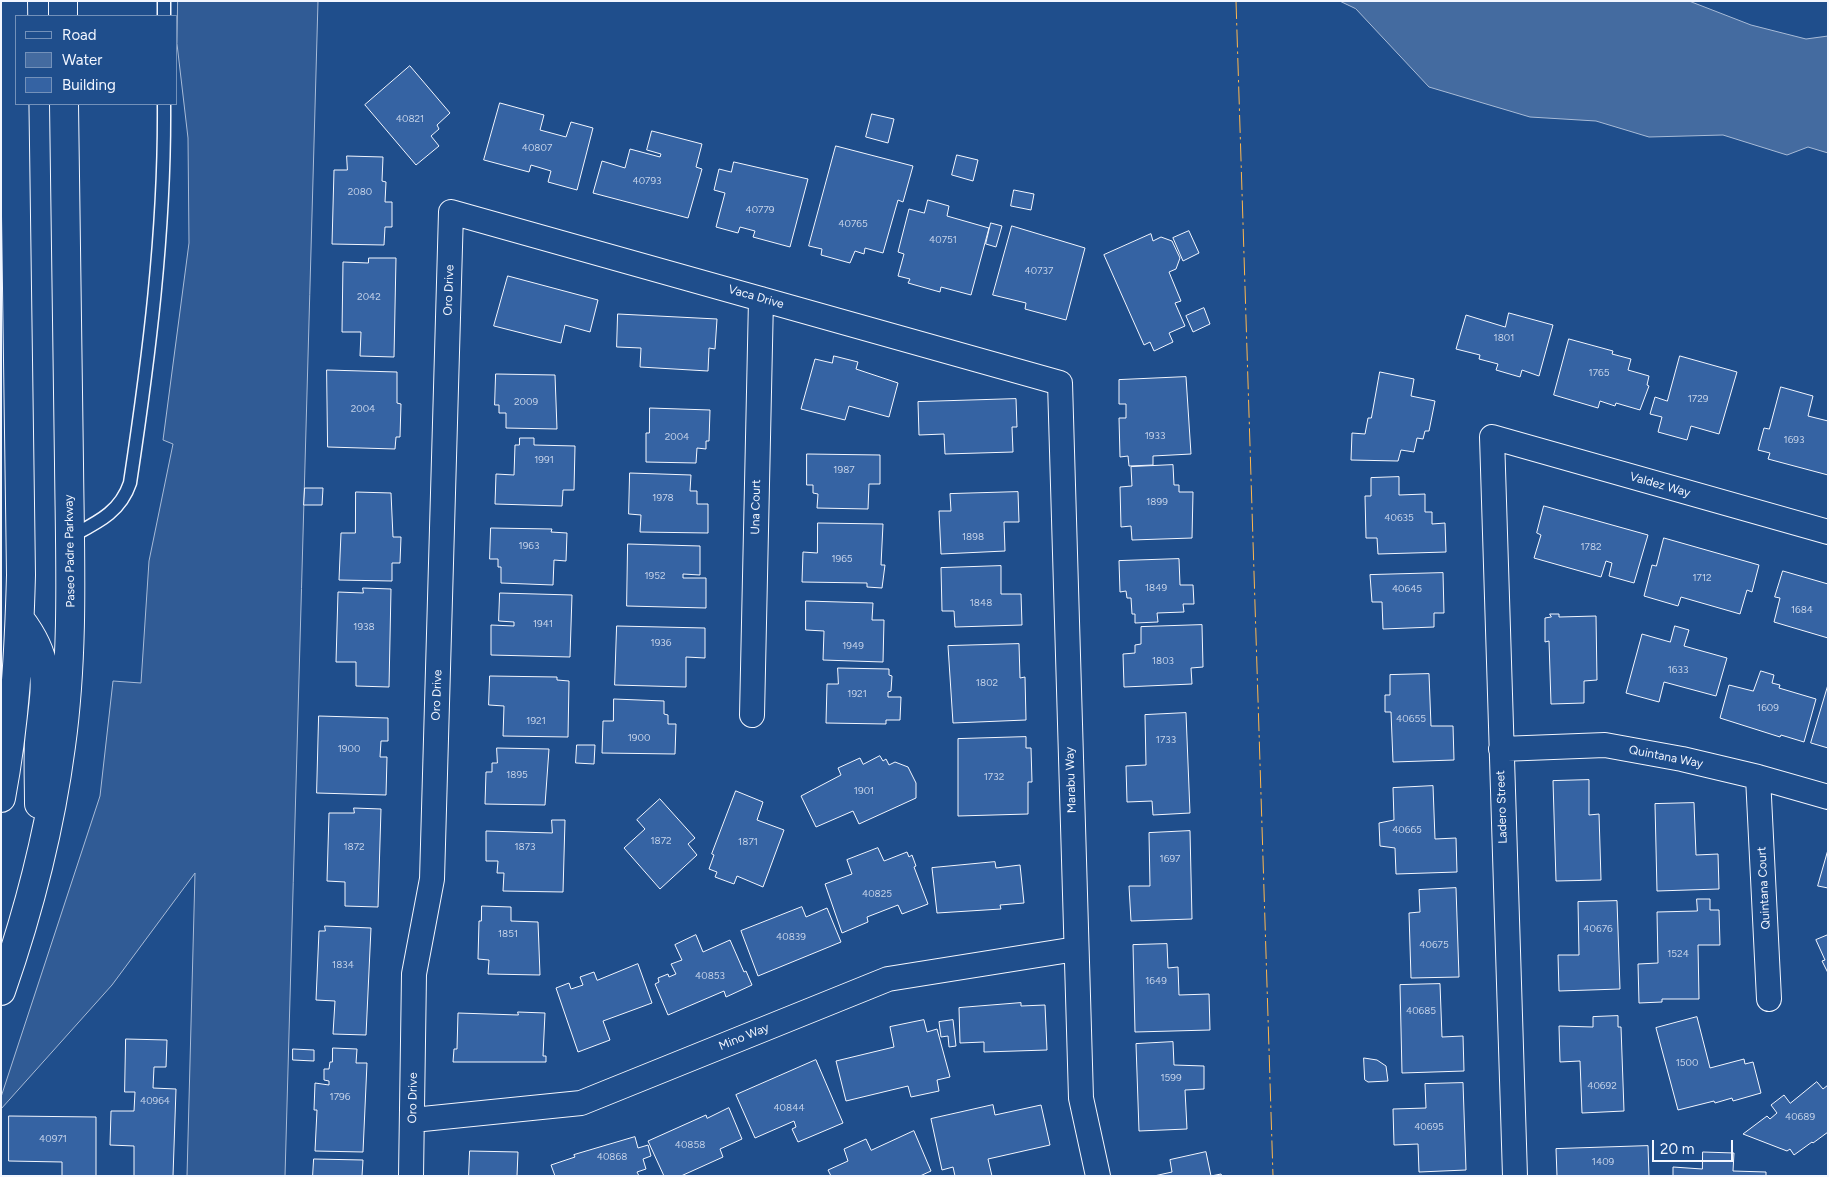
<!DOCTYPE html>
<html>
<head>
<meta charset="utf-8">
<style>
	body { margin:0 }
	#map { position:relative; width:1829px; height:1177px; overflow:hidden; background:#1f4e8c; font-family:Figtree,sans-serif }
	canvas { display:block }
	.frame { position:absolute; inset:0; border:2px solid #f2f6ff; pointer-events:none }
	.legend { position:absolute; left:15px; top:15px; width:162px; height:90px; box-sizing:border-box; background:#1f4e8c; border:1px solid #7391ba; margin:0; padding:6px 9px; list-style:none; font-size:15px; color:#f2f6ff }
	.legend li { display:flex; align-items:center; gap:10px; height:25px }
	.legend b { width:25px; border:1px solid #7391ba }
	.scale { position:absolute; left:1652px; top:1140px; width:81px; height:22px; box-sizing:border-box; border:2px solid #f2f6ff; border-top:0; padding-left:6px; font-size:15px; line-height:18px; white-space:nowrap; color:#f2f6ff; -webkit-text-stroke:4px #1f4e8c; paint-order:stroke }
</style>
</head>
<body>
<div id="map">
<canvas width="1829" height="1177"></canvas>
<div class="frame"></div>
<ul class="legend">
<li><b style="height:6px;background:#1f4e8c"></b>Road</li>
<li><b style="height:14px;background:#446ba0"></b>Water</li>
<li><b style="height:14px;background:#3563a3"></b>Building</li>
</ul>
<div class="scale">20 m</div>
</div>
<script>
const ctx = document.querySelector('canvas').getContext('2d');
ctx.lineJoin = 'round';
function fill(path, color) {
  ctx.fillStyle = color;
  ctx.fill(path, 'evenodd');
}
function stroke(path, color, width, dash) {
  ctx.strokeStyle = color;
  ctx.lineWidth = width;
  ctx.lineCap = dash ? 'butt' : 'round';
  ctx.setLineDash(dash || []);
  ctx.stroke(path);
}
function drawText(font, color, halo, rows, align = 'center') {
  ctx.font = font + ' Figtree,sans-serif';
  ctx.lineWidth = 4;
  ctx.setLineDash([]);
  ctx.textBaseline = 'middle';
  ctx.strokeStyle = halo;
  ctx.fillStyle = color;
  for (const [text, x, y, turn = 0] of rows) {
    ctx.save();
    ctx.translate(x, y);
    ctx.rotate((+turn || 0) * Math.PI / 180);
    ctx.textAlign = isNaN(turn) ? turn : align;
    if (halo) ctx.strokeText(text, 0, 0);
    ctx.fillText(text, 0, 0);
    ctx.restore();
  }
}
const built = new Path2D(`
	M178 1H318L285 1176H187L195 873 112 985 1 1109V1097L100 796 113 681 141 683 149 561 173 444 163 440 189 243 188 138 177 44Z`);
fill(built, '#305b95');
stroke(built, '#a8bbd7', 1);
const water = new Path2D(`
	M1340 1H1689L1751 25 1806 39 1828 36V153L1808 147 1787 155 1723 135 1649 137 1596 121 1530 117 1429 87 1356 9Z`);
fill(water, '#446ba0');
stroke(water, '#a8bbd7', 1);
const building = new Path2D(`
	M410 66 450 113 437 125 439 129 431 136 439 146 416 165 365 105Z
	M500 103 544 115 540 130 566 137 571 122 593 128 577 190 548 182 551 171 531 165 529 172 484 160Z
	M872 114 894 119 888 143 866 137Z
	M652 131 702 144 696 167 702 169 688 218 593 193 602 161 625 168 630 149 660 157 661 154 647 150Z
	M836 146 913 166 903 202 898 200 883 253 865 248 864 254 855 251 850 263 821 255 822 249 809 246Z
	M957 155 978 160 973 181 952 175Z
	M347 156 383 157 382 181 386 182 385 202H392V227H385L384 245 332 244 334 170H347Z
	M734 162 808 179 790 247 753 237 755 231 740 227 738 233 716 227 725 193 714 190 719 169 731 172Z
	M1014 190 1034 194 1031 210 1011 206Z
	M928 200 949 206 947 216 989 228 971 295 941 287 940 292 908 283 910 279 898 276 904 254 898 252 909 209 924 213Z
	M991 223 1002 226 996 247 986 244Z
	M1012 226 1085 248 1066 320 1025 309 1026 303 993 295Z
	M1189 231 1199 253 1183 261 1173 238Z
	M1151 234 1153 241 1161 237 1172 241 1180 258 1176 269 1169 272 1181 301 1175 303 1185 326 1169 333 1173 342 1154 351 1150 342 1144 345 1104 255Z
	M369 258H396L394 357 360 356 361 332H342L343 262 368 263Z
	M508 276 598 300 590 332 565 325 561 343 494 326Z
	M1204 308 1210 324 1193 332 1186 316Z
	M1509 313 1553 325 1539 376 1522 370 1520 377 1496 370 1498 364 1479 359 1480 355 1456 349 1466 315 1505 327Z
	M618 314 717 319 715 349 709 348 708 371 640 367 641 348 617 347Z
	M1569 339 1613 351 1612 354 1631 359 1628 370 1649 376 1647 385 1649 386 1640 410 1616 403 1615 406 1600 401 1598 408 1554 395Z
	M834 356 858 362 856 369 898 383 889 417 849 406 845 420 801 409 815 359 832 363Z
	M1680 356 1737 372 1719 434 1691 426 1687 440 1658 432 1662 417 1650 414 1655 397 1667 401Z
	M327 370 397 372V403L401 404 400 437H396L395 449 328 447Z
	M1380 372 1414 379 1411 396 1435 401 1429 431H1425L1423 439 1417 438 1414 452 1401 450 1398 461 1351 460 1352 433 1365 434 1368 418H1371Z
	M496 374 555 375 557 429 506 428V413H499V405H495Z
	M1186 377 1191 454 1153 456V465L1129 466 1128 456 1120 457 1119 418H1126V404H1119V380Z
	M1781 387 1813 396 1808 416 1828 421V475L1768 459 1770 453 1758 450 1764 428 1769 429Z
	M1016 399 1017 427H1012L1013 452 945 454 944 434 919 435 918 402Z
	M650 408 710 410 709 441H706V449L697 448 696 463 646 462V433H649Z
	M520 438H534V445L575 446 574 490H563L562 506 495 504 496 474 514 475 515 445H519Z
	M807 454 880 455V484H869L868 509 817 508 818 494 813 493V485H807Z
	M1173 465 1174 485H1179V492H1193L1192 538 1132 540 1131 526 1121 527 1120 487 1132 486 1131 467Z
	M630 473 691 475 690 491H697V504H708V533L640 532 641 515 629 514Z
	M1399 477V495L1425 494V512H1432V524L1445 523 1446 552 1378 554 1377 538H1366L1365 496H1371V478Z
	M305 488H323L322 505H304Z
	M356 492 391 493 393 537H401L400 563H392V581L339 580 341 533H355Z
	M1018 492 1019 522H1004L1005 551 941 554 939 511H951L950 494Z
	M1544 506 1648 535 1634 583 1609 576 1612 563 1606 561 1601 577 1534 558 1541 535 1537 533Z
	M818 523 883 524 881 565H885L882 588 867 587V583L802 582 803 552 817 553Z
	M491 528 552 529 551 532 567 533 566 561 554 560 553 585 501 583V567H498V559H490Z
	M1664 538 1759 565 1752 592 1747 590 1740 614 1681 597 1678 606 1644 596 1652 565 1656 566Z
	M628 544 700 546V575L683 574V578H706V608L627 606Z
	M1179 559 1180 585H1193L1194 604H1183L1184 612 1157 613 1158 622 1135 623V614H1132L1131 598H1127L1126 591 1120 592 1119 561Z
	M1001 566V594H1021L1022 625 955 627 954 611H942L941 568Z
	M1783 571 1828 584V638L1774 622 1780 598 1775 597Z
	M1443 573 1444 613H1434V627L1383 629 1382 602H1372L1370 575Z
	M363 588 391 589 389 687 356 686V662H336L338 592 363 593Z
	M500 593 572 595 570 657 491 655V625L514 626V622L499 621Z
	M806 601 873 603 872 620H884L883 662 823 660 824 631 806 630Z
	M1550 614H1559V617L1596 616 1597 680 1584 681V703L1551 704 1549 641 1545 642V618L1551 617Z
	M1202 625 1203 667 1191 668 1192 684 1124 687 1123 654 1135 653V645L1141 644V627Z
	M617 626 705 628V658L686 657V687L615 685Z
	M1675 626 1689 630 1684 646 1727 658 1716 696 1664 682 1659 702 1626 693 1642 634 1670 642Z
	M1019 644 1020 678 1025 677 1026 720 953 723 948 646Z
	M838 668 889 669V675L892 676 891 691 888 692V697H901L900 720H886V724L826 723 827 684H838Z
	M1761 671 1774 675 1772 683 1780 685 1779 688 1816 699 1804 742 1781 735 1780 737 1720 718 1729 685 1753 691Z
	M1429 674 1431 726H1453L1454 760 1393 762 1391 712H1385V695H1390V675Z
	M490 676 557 677V680L569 681 568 737 503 736 504 706 489 705Z
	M1828 685V748L1811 743Z
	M614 699 664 701V714L668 715V724H676L675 754 602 753 603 721H613Z
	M1186 713 1190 813 1153 815 1152 801 1127 802 1126 766 1146 765 1145 715Z
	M319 716 388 718V741H381L380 757H387L386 795 317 793Z
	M1026 737V748H1031L1032 782H1028V814L958 816V739Z
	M577 745H595L594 764 576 763Z
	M497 748 549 749 545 805 485 804 486 772H492V763H497Z
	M880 756 883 761 886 759 889 765 895 762 908 767 916 783V798L859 824 853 811 816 827 801 796 841 775 838 768 860 758 863 764Z
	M1589 780V815L1599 814 1601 880 1556 881 1553 781Z
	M1433 786 1435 839 1456 838 1457 872 1396 874 1395 848 1380 846 1379 823 1394 820 1393 788Z
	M736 791 763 802 757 820 784 830 763 887 737 876 734 884 715 877 717 872 709 869 714 855 712 854Z
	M660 799 695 838 688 844 697 855 660 889 624 848 645 829 637 820Z
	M1694 803 1696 855 1718 854 1719 889 1657 891 1655 804Z
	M354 808 381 809 378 907 345 906V882L327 881 329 813H354Z
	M552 820H565L563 892 503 891 504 873H497L498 861H486V831L552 833Z
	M1190 831 1192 919 1131 921 1129 886H1150L1149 833Z
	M878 848 884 861 907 852 909 857 912 855 916 866 914 867 928 904 902 914 898 905 867 917 868 922 842 933 825 884 852 874 847 860Z
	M1828 850V888L1818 886Z
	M995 862 996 868 1020 865 1024 903 1000 905 1001 909 937 913 932 868Z
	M1456 888 1459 977 1411 978 1409 913 1420 912 1419 890Z
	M1697 899H1710V910H1719L1720 945H1698L1699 999H1662V1002L1639 1003 1638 964 1658 963 1657 912 1697 911Z
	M1617 901 1620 989 1559 991 1558 955H1579L1578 902Z
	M482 906 511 907V921L538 922 540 975 488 974 489 960 478 959 479 921H481Z
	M802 907 806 917 827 908 841 942 758 976 741 931Z
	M325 926 371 928 366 1035 333 1034 335 1001 316 1000 319 931H325Z
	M696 935 703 952 730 940 744 972 746 971 752 985 726 997 724 991 668 1015 655 984 659 982 658 978 668 974 669 977 676 974 671 964 682 960 675 945Z
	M1828 935V973L1822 961 1825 960 1816 940Z
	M1167 944 1168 968 1178 967 1179 995 1209 994 1210 1030 1135 1032 1133 945Z
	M638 964 652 1003 603 1021 610 1040 578 1052 556 988 569 983 571 989 583 985 580 977 594 972 597 980Z
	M1440 984 1442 1037 1463 1036 1464 1071 1402 1073 1400 985Z
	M1021 1003V1006L1045 1005 1047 1050 984 1052V1042L960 1043 959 1008Z
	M518 1012 545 1013 543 1056H546V1062H453L454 1049H457L458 1013 518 1015Z
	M1618 1016V1027H1621L1624 1111 1582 1113 1580 1061 1560 1062 1559 1026 1593 1027V1017Z
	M1697 1017 1710 1068 1744 1059 1745 1064 1753 1062 1761 1093 1733 1101 1732 1098 1715 1103 1714 1101 1678 1110 1656 1028Z
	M924 1020 927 1032 937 1029 950 1077 937 1080 939 1091 911 1097 908 1086 846 1101 836 1061 894 1047 890 1027Z
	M953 1020 956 1046 949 1047 948 1036 941 1037 939 1022Z
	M126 1039 167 1040 166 1067H154L153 1088 176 1089 173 1176H134V1146L110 1145 111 1111H134L135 1092H125Z
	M1173 1042 1174 1065 1204 1066V1089L1185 1090 1187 1129 1139 1131 1136 1044Z
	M333 1048 357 1049 356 1063H367L363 1152 315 1151 317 1110H314L315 1083 329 1085V1081L324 1080V1069H329L330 1062H332Z
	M293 1049 314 1050V1061L293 1060Z
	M1364 1058 1377 1060 1386 1066 1388 1081 1368 1082 1365 1080Z
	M816 1060 843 1123 798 1142 792 1129 796 1127 794 1121 755 1138 736 1095Z
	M1817 1082 1823 1089 1828 1085V1132L1813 1143 1812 1142 1794 1155 1790 1149 1787 1151 1743 1134 1767 1116 1770 1119 1777 1113 1771 1105 1784 1095 1790 1103Z
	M1463 1083 1466 1170 1419 1172 1418 1144 1394 1145 1393 1109 1426 1108 1425 1084Z
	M993 1105 995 1115 1041 1105 1050 1145 988 1159 992 1176H955L953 1167 942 1170 931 1119Z
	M729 1108 742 1139 720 1149 723 1157 681 1176H664L648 1141 706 1115 707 1118Z
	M9 1116 96 1117V1176H62V1162L9 1161Z
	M914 1131 931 1171 920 1176H831L828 1170 848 1161 844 1149 866 1139 871 1150Z
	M635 1137 638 1148 648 1145 651 1156 643 1159 646 1169 637 1172 639 1176H555L551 1165 575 1157 574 1155Z
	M1648 1146 1649 1176H1557L1556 1149Z
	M470 1151 518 1152 517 1176H469Z
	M1206 1152 1211 1176 1221 1174 1222 1176H1154L1172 1172 1170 1160Z
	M1703 1152 1734 1153 1733 1171 1766 1172V1176H1673V1167L1702 1169Z
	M314 1159 363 1160 362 1176H313Z`);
fill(building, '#3563a3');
stroke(building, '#f2f6ff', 1);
const lane = new Path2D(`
	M164 1V16
	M70 537C96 523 120 513 130 483 149 357 165 232 164 104`);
const street = new Path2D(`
	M752 715 761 299
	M1501 749 1605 745 1682 759 1758 777 1828 797
	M1758 777 1769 999
	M413 1120 581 1103 888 979 1076 949
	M411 1176 414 974 432 879 451 212 1060 383 1081 1098 1098 1176
	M1515 1176 1492 437 1828 532`);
const secondary = new Path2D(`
	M63 1V16
	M20 619C55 665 44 690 39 743 38 763 39 784 39 804
	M1 798C15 724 19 650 21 575L13 1
	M1 991C29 911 50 830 61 746 74 652 70 558 69 464 67 344 66 224 64 104`);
stroke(lane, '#f2f6ff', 15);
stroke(street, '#f2f6ff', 26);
stroke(secondary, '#f2f6ff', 30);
stroke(lane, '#1f4e8c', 12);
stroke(street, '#1f4e8c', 24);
stroke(secondary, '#1f4e8c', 28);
stroke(new Path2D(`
	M1236 1 1273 1176`), '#ffb74d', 1, [18, 4, 2.5, 4]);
drawText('10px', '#c3d1e8', null, [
	["40821",410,119],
	["40807",537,148],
	["40793",647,181],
	["2080",360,192],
	["40779",760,210],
	["40765",853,224],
	["40751",943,240],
	["40737",1039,271],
	["2042",369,297],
	["1801",1504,338],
	["1765",1599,373],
	["1729",1698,399],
	["2009",526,402],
	["2004",363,409],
	["1933",1155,436],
	["2004",677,437],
	["1693",1794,440],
	["1991",544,460],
	["1987",844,470],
	["1978",663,498],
	["1899",1157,502],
	["40635",1399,518],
	["1898",973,537],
	["1963",529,546],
	["1782",1591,547],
	["1965",842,559],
	["1952",655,576],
	["1712",1702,578],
	["1849",1156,588],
	["40645",1407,589],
	["1848",981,603],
	["1684",1802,610],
	["1941",543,624],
	["1938",364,627],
	["1936",661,643],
	["1949",853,646],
	["1803",1163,661],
	["1633",1678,670],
	["1802",987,683],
	["1921",857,694],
	["1609",1768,708],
	["40655",1411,719],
	["1921",536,721],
	["1900",639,738],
	["1733",1166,740],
	["1900",349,749],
	["1895",517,775],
	["1732",994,777],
	["1901",864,791],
	["40665",1407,830],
	["1872",661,841],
	["1871",748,842],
	["1872",354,847],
	["1873",525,847],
	["1697",1170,859],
	["40825",877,894],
	["40676",1598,929],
	["1851",508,934],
	["40839",791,937],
	["40675",1434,945],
	["1524",1678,954],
	["1834",343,965],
	["40853",710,976],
	["1649",1156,981],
	["40685",1421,1011],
	["1500",1687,1063],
	["1599",1171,1078],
	["40692",1602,1086],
	["1796",340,1097],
	["40964",155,1101],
	["40844",789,1108],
	["40689",1800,1117],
	["40695",1429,1127],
	["40971",53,1139],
	["40858",690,1145],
	["40868",612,1157],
	["1409",1603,1162]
]);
drawText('12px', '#f2f6ff', '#1f4e8c', [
	["Oro Drive",449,290,-88],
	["Vaca Drive",756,297,16],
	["Valdez Way",1660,485,16],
	["Una Court",756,507,-89],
	["Paseo Padre Parkway",70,551,-91],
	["Oro Drive",437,695,-88],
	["Quintana Way",1666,757,11],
	["Marabu Way",1071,780,-92],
	["Ladero Street",1502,807,-92],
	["Quintana Court",1764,888,-93],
	["Mino Way",744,1037,-22],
	["Oro Drive",413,1098,-89]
]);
</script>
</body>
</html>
